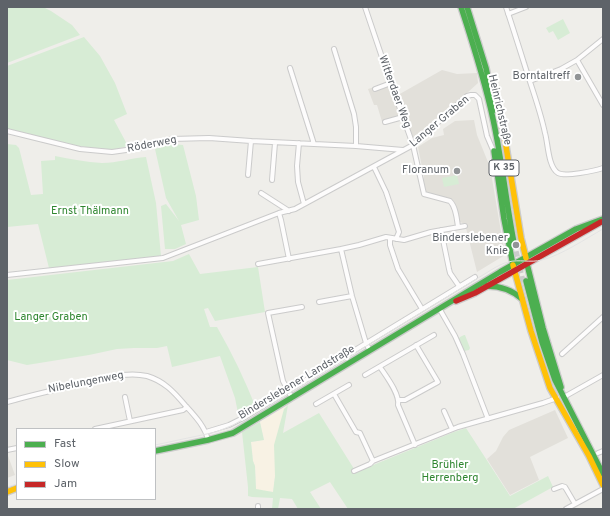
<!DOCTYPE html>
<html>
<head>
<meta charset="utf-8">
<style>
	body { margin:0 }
	#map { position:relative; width:610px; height:516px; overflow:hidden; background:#efeeea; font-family:Overpass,sans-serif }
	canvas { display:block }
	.frame { position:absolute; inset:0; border:8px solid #5e6369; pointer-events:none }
	.legend { position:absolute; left:16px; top:428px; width:140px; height:72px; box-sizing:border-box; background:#fff; border:1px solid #bfc1c3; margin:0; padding:5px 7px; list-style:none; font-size:12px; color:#5e6369 }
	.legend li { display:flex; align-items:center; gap:8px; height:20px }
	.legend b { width:20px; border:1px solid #bfc1c3 }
</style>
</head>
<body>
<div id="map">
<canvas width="610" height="516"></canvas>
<div class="frame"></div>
<ul class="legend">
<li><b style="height:5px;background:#4caf50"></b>Fast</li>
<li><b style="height:5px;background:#ffc107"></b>Slow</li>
<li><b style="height:5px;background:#c62828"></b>Jam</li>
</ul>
</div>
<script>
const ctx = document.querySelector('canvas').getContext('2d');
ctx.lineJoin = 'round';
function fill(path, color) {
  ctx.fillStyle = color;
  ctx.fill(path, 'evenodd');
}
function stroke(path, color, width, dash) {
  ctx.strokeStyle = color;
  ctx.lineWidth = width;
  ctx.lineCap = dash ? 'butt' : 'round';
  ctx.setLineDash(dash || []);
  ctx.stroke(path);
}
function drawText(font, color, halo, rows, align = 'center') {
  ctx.font = font + ' Overpass,sans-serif';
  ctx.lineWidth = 4;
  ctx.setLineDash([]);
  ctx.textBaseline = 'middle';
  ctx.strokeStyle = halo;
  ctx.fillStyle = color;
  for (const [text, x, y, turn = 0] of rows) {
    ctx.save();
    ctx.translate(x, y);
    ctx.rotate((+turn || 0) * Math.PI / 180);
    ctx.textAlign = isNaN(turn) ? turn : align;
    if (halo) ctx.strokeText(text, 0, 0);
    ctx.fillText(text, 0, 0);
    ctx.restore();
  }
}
fill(new Path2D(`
	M288 405 284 410 273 492 256 490 255 466 253 461 251 442 264 440 260 422Z`), '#f8f2e4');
fill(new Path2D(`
	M442 70 457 74 477 73 478 83 420 136 417 138H413L411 135 398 95Z
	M388 83 401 119 383 125 377 105H374L368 89Z
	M474 120 477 135 490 167 505 255 477 272 465 224 460 222 454 202 452 199 426 192 423 179 424 177 418 147 432 138 444 135 443 129 455 121Z
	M555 410 568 438 530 457 539 480 510 495 487 459 496 451 503 437 509 430Z
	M7 453 15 475 7 478Z`), '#e2e0da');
fill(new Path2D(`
	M7 7H43L51 11 72 25 80 35 7 63Z
	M563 19 570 33 558 40 553 31 549 33 546 28Z
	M84 37 100 56 115 83 127 114 114 120 128 146 112 150 78 146 7 129V66Z
	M7 144 16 145 19 148 31 195 43 194 41 161 55 160V156C70 159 86 162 102 163 117 163 132 158 146 157L156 203 161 256 49 268 38 224 7 227Z
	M172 144 183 145 196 196 199 220 181 225 186 244 175 249H165L161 206 166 204 179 221 166 198 155 149Z
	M457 175 459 184 444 187 442 178Z
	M189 254 200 274 258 267 265 312 215 321 208 308 204 309 210 327H217C232 353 245 380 256 408L239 418 235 398 220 356 172 367 167 346 157 348H134L117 349 89 355 27 365 7 360V280L173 261Z
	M464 335H465L470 348 469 350 464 351 458 339 460 337Z
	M288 405 283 433 319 413 356 472 454 432 466 428 510 496 548 476 553 487 513 509H348L330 482 310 492 321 509H298L292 499 280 498 278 509H272L273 498 252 497 248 496V487L242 432 260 422 264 440 251 442 253 461 255 466 256 489 273 492 275 476 274 445 284 409Z`), '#d7ecd5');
stroke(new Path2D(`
	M514 243 523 282`), '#cbcbca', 5.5, [5.5, 3]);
const street = new Path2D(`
	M365 7 388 75 413 145 424 194 450 201C456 207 457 219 458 227
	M506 7C512 25 518 44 524 63 531 86 540 109 545 133 548 143 548 167 558 173 565 177 594 171 603 168
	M508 14 526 7
	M334 49 354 114 356 127V146
	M577 60 603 105
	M290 68 314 144
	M530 81 561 69 577 60 603 39
	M375 89 391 83
	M385 122 403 117
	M7 131 80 149 112 152 147 147 172 139 209 138 251 141 356 146 403 150
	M299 143 297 166 298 182 304 204
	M374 167 386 192 392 210 399 232 396 239
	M248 175 251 141
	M272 180 275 143
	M261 193 289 211
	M279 213 281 220 289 259
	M441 230 449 269 450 273 459 286
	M390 238V245L398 269 422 309
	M341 249 352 296 366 343 370 351
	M258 264 341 249 359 245 386 237 404 240 431 232 465 226
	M7 275 163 258 279 213 295 209 413 145 467 96 471 95H475L479 99 487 136 493 150
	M319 302 352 296
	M439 308 455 336 463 354 488 419
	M562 354 603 317
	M380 367C386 376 400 394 398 405L415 445
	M365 375 434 335
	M334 394 356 432 360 433 373 461
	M125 397 130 421
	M564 397 603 375
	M292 398 283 381 268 313 302 307
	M399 400H405L438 382 416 345
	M7 402C32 395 58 389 84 383 104 379 126 371 147 376 164 381 174 392 185 405 194 415 205 426 208 440
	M316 404 349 385
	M444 411 452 429
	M95 429 183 410 187 407
	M206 432 229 425 245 417 475 277
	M7 450 17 448
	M598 453 603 451
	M354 471 370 464 373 461 458 427 543 403 557 398
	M554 489 562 486 565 487 575 504
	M258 509V506
	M566 509 603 489`);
const fast = new Path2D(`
	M461 7C473 44 485 81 493 119 502 160 506 202 514 243
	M467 7 486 68 495 110
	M494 151 504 219 513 265
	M526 260 543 328 561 387
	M526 281 542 342 555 380 603 474
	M487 286C501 286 512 290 522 299
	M155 451 208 440 233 433 500 272 576 229 603 219`);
const slow = new Path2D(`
	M497 104 504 134 521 238 526 258
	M513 265 531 331 550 388 589 456 603 485
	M7 492 17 488`);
const jam = new Path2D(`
	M456 301 475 293 601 222`);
stroke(street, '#cbcbcb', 6);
stroke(fast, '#cbcbcb', 8);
stroke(slow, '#cbcbcb', 8);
stroke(jam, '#cbcbcb', 8);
stroke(street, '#fdfcfc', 4);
stroke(fast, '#4caf50', 5.5);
stroke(slow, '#ffc107', 5.5);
stroke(jam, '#c62828', 5.5);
stroke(new Path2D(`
	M155 445 216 432 233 425 281 398 496 267C500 265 504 263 508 262 519 259 530 263 542 260 562 255 585 239 603 229
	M7 487 17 484`), '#e4e4e4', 1);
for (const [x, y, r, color] of [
	[578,77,4,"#919496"],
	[457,171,4,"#919496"],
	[516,245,4,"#919496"]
]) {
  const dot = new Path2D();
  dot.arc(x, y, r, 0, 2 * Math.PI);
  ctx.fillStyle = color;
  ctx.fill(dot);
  stroke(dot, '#fff', 1.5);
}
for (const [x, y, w] of [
	[504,168,30]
]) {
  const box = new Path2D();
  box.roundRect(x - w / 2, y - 8, w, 16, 3);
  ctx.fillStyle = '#fff';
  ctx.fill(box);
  stroke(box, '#5e6369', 1);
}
drawText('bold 10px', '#5e6369', null, [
	["K 35",504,168]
]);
drawText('11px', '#5e6369', '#fff', [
	["Borntaltreff",570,77],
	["Floranum",449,171],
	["Binderslebener",508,239],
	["Knie",508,252]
], 'right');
drawText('11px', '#5e6369', '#fff', [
	["Witterdaer Weg",394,92,70],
	["Heinrichstraße",499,110,77],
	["Langer Graben",440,122,-40],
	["Röderweg",152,145,-11],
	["Nibelungenweg",86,383,-11],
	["Binderslebener Landstraße",297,383,-31]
]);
drawText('11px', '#2f8630', '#fff', [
	["Ernst Thälmann",90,212],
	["Langer Graben",51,318],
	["Brühler",450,466],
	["Herrenberg",450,479]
]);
</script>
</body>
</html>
